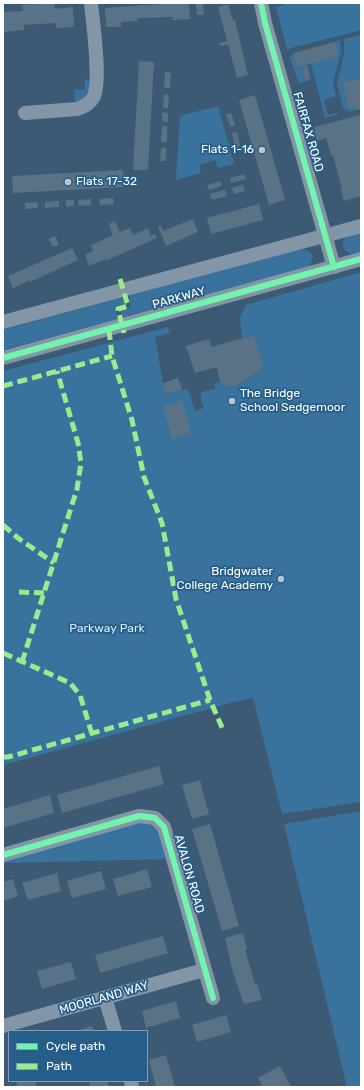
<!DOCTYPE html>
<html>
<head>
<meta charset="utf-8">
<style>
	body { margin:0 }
	#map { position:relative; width:364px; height:1090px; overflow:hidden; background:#3c5a73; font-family:Rubik,sans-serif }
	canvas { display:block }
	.frame { position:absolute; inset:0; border:4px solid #fff; pointer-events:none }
	.legend { position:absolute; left:8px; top:1030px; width:140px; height:52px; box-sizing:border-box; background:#265d89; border:1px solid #7d9eb8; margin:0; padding:5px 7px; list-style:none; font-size:12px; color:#fff }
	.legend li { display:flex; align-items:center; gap:8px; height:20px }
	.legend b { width:20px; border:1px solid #7d9eb8 }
</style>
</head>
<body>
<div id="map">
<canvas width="364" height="1090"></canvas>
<div class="frame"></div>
<ul class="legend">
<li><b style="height:5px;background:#73f3ae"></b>Cycle path</li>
<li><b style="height:5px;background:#9bea8d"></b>Path</li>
</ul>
</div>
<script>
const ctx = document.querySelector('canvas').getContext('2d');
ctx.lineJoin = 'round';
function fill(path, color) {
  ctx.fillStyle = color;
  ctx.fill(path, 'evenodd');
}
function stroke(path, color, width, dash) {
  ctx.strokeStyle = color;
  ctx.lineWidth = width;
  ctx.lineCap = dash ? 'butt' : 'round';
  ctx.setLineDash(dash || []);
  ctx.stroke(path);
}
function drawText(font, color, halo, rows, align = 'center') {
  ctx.font = font + ' Rubik,sans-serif';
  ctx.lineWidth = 3.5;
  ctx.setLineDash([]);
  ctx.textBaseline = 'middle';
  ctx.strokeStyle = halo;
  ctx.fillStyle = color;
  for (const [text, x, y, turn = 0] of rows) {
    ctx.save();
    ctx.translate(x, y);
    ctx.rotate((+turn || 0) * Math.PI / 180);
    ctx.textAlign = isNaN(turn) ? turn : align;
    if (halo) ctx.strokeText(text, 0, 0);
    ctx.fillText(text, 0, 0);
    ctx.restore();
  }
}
fill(new Path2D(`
	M290 3H361V30L287 49 276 7Z
	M361 35V78L342 83 349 109 356 107 357 110 350 112 343 108 337 83 344 54V39Z
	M340 40 341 52 333 83 336 96 324 100 328 115 336 113 339 114 325 118 311 63 338 56 335 42Z
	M294 55 307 64 308 67 302 69 304 79 310 78 311 80 299 83 289 56Z
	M85 78 91 83C88 93 85 99 75 102L74 90 85 89Z
	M218 106 234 164 218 168 215 160 199 165 201 173 176 180 180 116Z
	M361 232V252C358 253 354 254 351 254 344 252 340 243 345 238 349 234 356 233 361 232Z
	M301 249 309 251 313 257 311 263 307 267 123 317 120 311 131 307 129 299 130 295Z
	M361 272V802L282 814 253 698 234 702 3 765V371L168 327 170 333 155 337 163 383 166 395 188 389 195 411 204 408 200 397 202 392 215 389 214 383 220 382 228 387 236 386 264 368 254 335 242 338 240 318 246 305Z
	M120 298 125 301 126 305 116 308 117 319 3 350V330Z
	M361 811V1087H347L284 824Z
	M155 818 174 859 3 863V856Z`), '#39729d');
fill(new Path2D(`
	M54 3 55 9 73 7 74 27 56 28V23L24 25V30L4 32 3 12 23 11 22 5Z
	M172 3V4H189L190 19 173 20V17L137 18 138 21 121 22V27H106L105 8Z
	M196 3H203L204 15H197Z
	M228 4 233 20H235L248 75 237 78 228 44 220 46 219 43 227 41 218 7Z
	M335 42 339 56 297 67 293 53Z
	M139 61 154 62 148 170H133Z
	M308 67 310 78 304 79 302 69Z
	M165 72 171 73 170 88H164Z
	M361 78V109L357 110 356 107 349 109 342 83Z
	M164 94 169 95 168 108H163Z
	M255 95 285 200 269 205 239 100Z
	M162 112 168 113V122L162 121Z
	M231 113 235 125 230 127 226 114Z
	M361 115V196L344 201 341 190H342L333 155H331L326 138 317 141 314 127Z
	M162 126H167V142H161Z
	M237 132 240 146 235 147 232 133Z
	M161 148H166V161H160Z
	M123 170 124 187 13 193 12 176Z
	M244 174 246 179 231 183 230 178Z
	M220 181 222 186 209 190 207 185Z
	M243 185 245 191 234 194 232 188Z
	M225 190 227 196 212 200 210 194Z
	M113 198 114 204 100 205 99 199Z
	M91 199V205L79 206 78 200Z
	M66 200H74V206L66 207Z
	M59 201V207L45 208V202Z
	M37 202 38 208 25 209V203Z
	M259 204 263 220 211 234 207 218Z
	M193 219 198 232 166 246 158 226 160 225 163 231Z
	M115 221 120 232 130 228 133 235 148 228 151 236 155 234 157 238 105 261V259L89 266 85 255 93 251 91 245 113 235 109 224Z
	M55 236 59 245 53 247 49 239Z
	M72 248 78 260 30 282V280L13 288 8 276Z
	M254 335 264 368 236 386 228 387 220 382 217 367 195 373 186 346 209 339 212 347Z
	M178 378 182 390 166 395 163 383Z
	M183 401 191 434 172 439 163 406Z
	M159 766 164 784 62 813 57 795Z
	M200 780 209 814 192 819 182 785Z
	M50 795 54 813 3 828V809Z
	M210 824 239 926 222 931 192 829Z
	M147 869 152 887 118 896 113 879Z
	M101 871 106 889 72 898 67 881Z
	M57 873 61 891 28 900 22 883Z
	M13 879 18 896 3 901V882Z
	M243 933 247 949 245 950 255 984H257L262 1000 244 1004 233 973 225 938Z
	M163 936 168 953 100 973 95 955Z
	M71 962 76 979 42 989 37 971Z
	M176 1001 180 1018 146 1028 142 1011Z
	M226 1015 231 1032 197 1042 192 1025Z
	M92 1026 94 1031H77Z
	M166 1055 175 1087H156L149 1060Z
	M280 1066 291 1087H263L258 1078Z
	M16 1081H35L37 1087H18Z
	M89 1081H107L109 1087H90Z`), '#5a7285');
stroke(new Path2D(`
	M261 3 265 23 334 267
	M25 113 77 109C84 107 90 104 94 96 101 79 93 24 91 3
	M3 322 361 226
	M3 358 361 259
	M3 855 139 816 155 818 164 827 213 998
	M105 998 115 1031
	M3 1026 204 970
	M131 1081 132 1087`), '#8396a7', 14);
stroke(new Path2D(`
	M120 279 128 306 118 309 124 333
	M109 330 112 356 132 420 144 477 162 523 176 599 210 700 224 732
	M3 386 112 356
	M3 525 18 538 54 563
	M19 592 44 593
	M3 653 70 683 80 695 92 734
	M22 662 77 489 81 463 78 443 57 371
	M3 757H8L210 700`), '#9bea8d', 5, [10, 5]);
stroke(new Path2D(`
	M261 3 265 23 334 267
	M3 358 361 259
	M3 855 139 816 155 818 164 827 213 998`), '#73f3ae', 6);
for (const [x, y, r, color] of [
	[262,150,4,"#bbc5ce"],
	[68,182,4,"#bbc5ce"],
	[232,401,4,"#bbc5ce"],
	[281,579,4,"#bbc5ce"]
]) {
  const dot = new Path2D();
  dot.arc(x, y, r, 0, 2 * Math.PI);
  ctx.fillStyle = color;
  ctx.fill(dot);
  stroke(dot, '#265d89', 1.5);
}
drawText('12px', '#fff', '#265d89', [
	["FAIRFAX ROAD",308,132,74],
	["PARKWAY",179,298,-16],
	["AVALON ROAD",189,874,74],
	["MOORLAND WAY",104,998,-16]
]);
drawText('12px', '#fff', '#265d89', [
	["Flats 1-16",254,150],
	["Flats 17-32",76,182,"left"],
	["The Bridge",240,394,"left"],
	["School Sedgemoor",240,408,"left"],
	["Bridgwater",273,572],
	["College Academy",273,586]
], 'right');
drawText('12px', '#d8eaf7', '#265d89', [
	["Parkway Park",107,629]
]);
</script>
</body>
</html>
